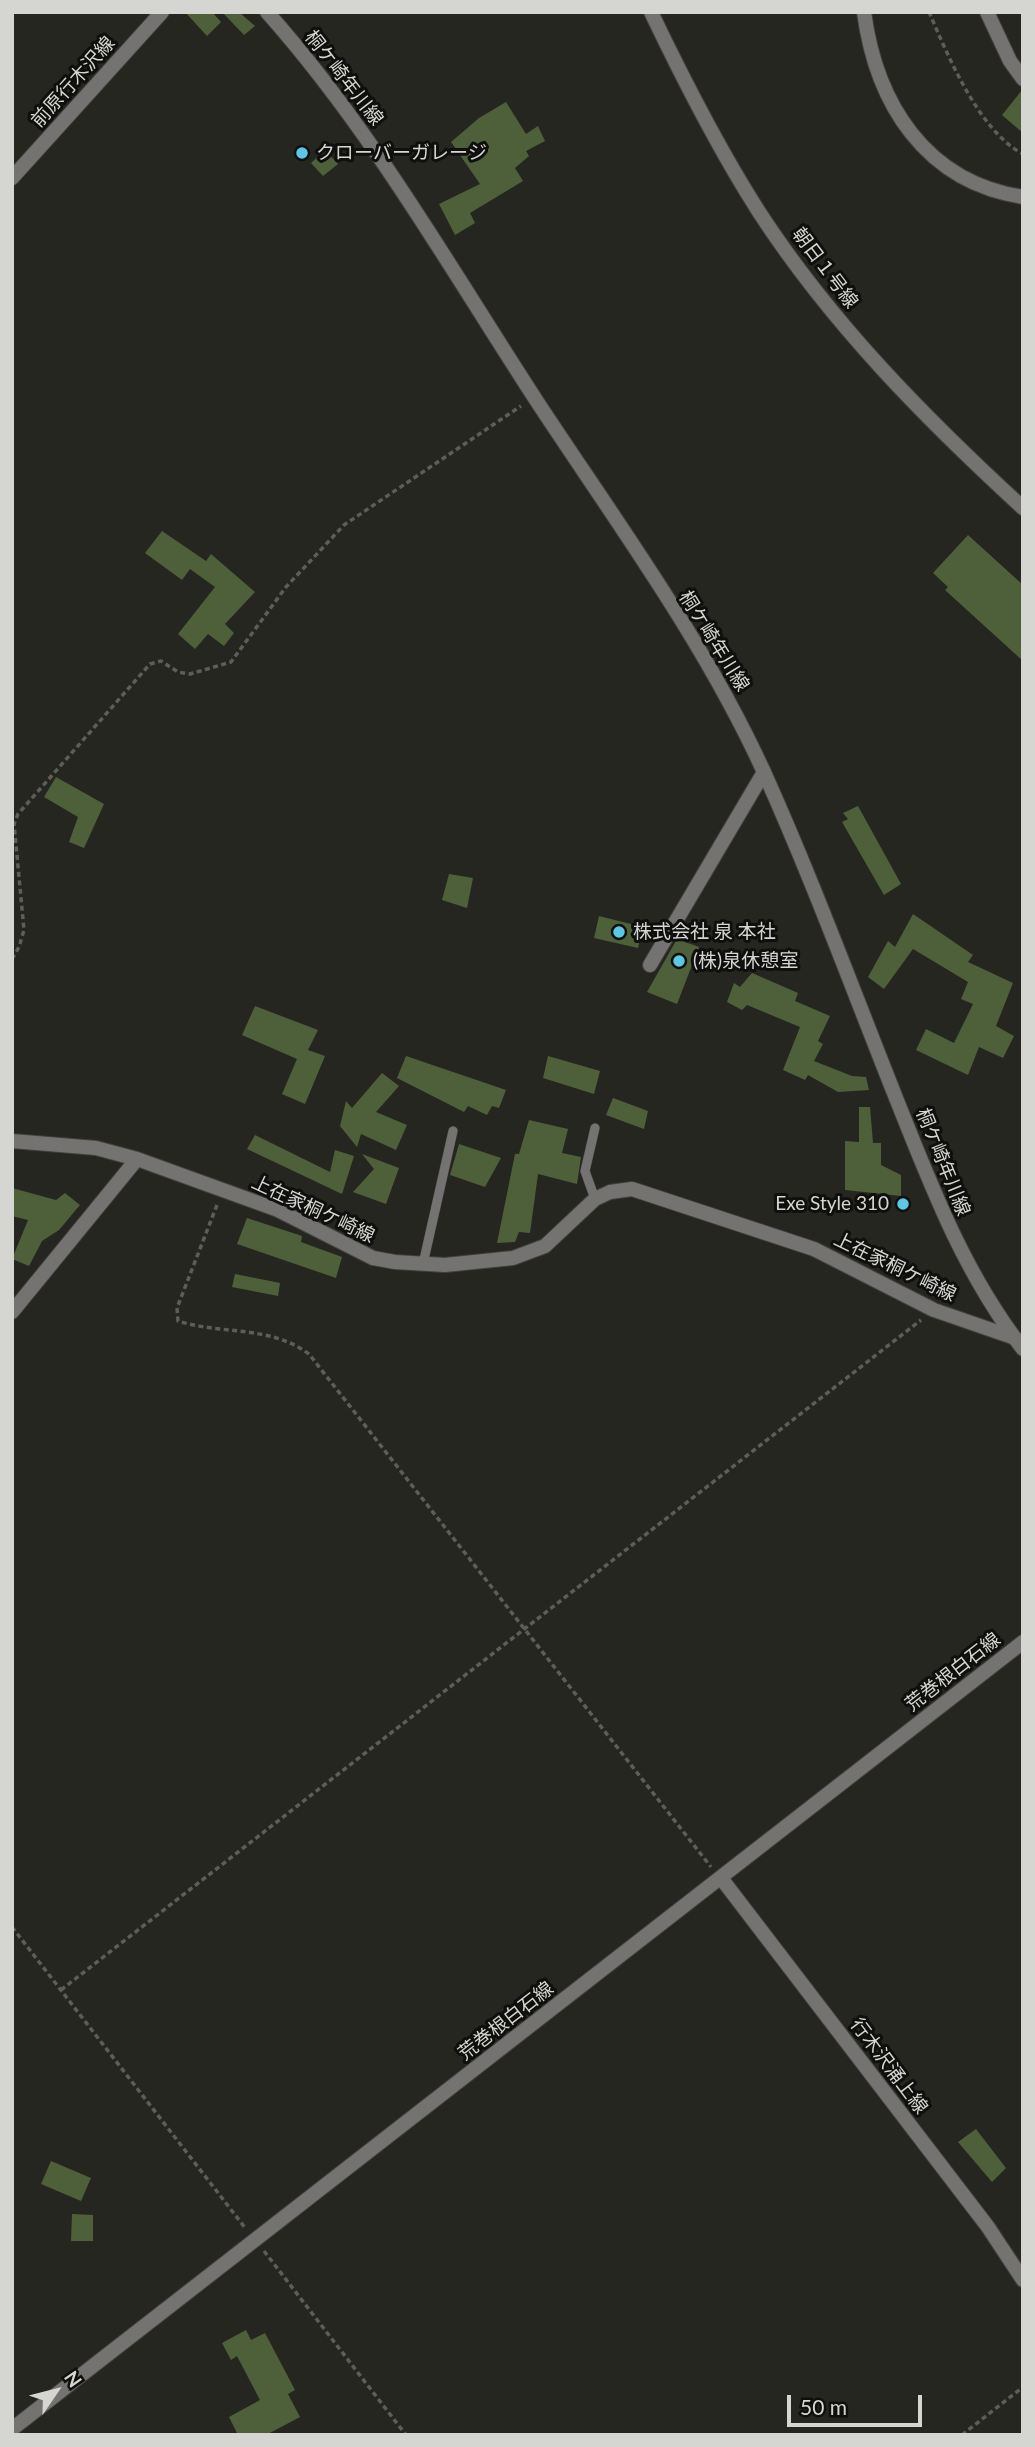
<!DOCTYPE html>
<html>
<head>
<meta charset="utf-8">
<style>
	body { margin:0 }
	#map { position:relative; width:1035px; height:2447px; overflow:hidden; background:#262621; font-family:Lato,sans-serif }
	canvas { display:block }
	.frame { position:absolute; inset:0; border:14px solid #d5d5d2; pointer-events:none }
	.north { position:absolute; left:21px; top:2356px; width:70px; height:70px; -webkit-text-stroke:5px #0f0f0d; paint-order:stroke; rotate:55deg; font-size:19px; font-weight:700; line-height:28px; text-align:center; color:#d5d5d2 }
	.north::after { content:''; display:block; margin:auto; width:24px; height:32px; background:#d5d5d2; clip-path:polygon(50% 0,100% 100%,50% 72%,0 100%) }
	.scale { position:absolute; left:787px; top:2395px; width:135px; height:32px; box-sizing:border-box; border:4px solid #d5d5d2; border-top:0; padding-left:9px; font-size:21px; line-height:24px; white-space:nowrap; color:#d5d5d2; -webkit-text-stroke:5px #0f0f0d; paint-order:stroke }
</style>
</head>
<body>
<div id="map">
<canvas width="1035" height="2447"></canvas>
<div class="frame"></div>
<div class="north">N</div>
<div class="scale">50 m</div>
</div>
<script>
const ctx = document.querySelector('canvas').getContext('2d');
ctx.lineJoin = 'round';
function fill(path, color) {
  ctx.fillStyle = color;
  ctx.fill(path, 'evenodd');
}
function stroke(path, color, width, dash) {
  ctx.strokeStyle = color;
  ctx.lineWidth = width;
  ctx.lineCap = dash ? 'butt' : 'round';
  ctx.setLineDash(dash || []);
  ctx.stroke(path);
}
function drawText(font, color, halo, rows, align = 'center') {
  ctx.font = font + ' Lato,"Noto Sans JP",sans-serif';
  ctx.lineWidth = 6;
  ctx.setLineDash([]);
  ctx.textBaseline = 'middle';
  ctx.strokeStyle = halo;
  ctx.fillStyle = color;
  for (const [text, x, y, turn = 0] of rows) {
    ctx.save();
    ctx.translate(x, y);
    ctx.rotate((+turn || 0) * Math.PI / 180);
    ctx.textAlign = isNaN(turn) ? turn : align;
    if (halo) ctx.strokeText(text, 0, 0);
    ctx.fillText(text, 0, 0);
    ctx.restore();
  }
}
fill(new Path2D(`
	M185 12H212L221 22 207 36Z
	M222 12H239L255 26 244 35Z
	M1023 89V133L1002 115Z
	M506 102 526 134 538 126 545 141 526 151 529 156 515 168 523 181 470 213 475 223 455 235 439 204 480 184 451 142 479 118Z
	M325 150 338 164 323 176 311 163Z
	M162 531 206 561 211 554 255 592 225 624 234 633 224 646 208 634 195 649 178 634 215 587 190 569 182 580 145 553Z
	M968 535 1023 585V661L945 590 948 587 933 573Z
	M56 777 104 804 84 848 69 842 78 817 44 797Z
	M858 806 901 884 884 895 842 822 848 819 843 813Z
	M449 874 473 878 467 908 442 900Z
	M913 914 973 955 968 962 1013 983 996 1026 1014 1036 1003 1058 979 1047 968 1075 916 1050 926 1029 954 1043 973 1004 961 999 968 982 913 949 884 989 868 977 888 941 895 947Z
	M599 916 643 927 638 948 594 938Z
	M677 939 699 947 677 1004 647 992Z
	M752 973 798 993 795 1001 830 1016 818 1041 823 1044 814 1061 852 1076 866 1077 869 1090 838 1092 808 1075 805 1080 783 1070 800 1027 747 1005 742 1010 727 1002 734 983 740 987Z
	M255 1006 318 1030 308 1050 325 1056 305 1104 282 1094 297 1059 242 1035Z
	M406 1056 506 1090 499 1108 492 1106 487 1115 468 1106 464 1112 397 1078Z
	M548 1056 600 1071 594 1094 543 1078Z
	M382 1073 399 1086 376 1112 407 1125 396 1150 361 1134 357 1147 340 1126 346 1101 352 1108Z
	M613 1098 648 1111 644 1129 606 1115Z
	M859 1107H870L873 1143H881V1165L901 1175V1196L845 1190V1141L859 1142Z
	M529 1120 568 1129 562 1153 581 1157 577 1184 538 1174 530 1233 519 1232 515 1242 497 1243 515 1154H519Z
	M255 1135 330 1172 335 1150 354 1156 342 1194 247 1149Z
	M459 1144 501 1158 485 1187 450 1175Z
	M362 1154 399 1168 386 1204 353 1192 374 1169Z
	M12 1188 56 1200 65 1193 80 1205 59 1230 42 1241 29 1266 12 1259 28 1220 12 1216Z
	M247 1218 302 1236 301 1242 342 1257 336 1278 237 1244Z
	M235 1274 280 1283 278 1296 232 1287Z
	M976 2129 1006 2168 992 2182 958 2142Z
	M51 2161 91 2178 81 2201 41 2184Z
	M72 2214 93 2215V2241H71Z
	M246 2330 251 2340 265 2333 295 2390 288 2394 300 2417 266 2435H238L229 2417 260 2400 237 2356 231 2360 222 2343Z`), '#4d603a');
const service = new Path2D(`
	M595 1199 585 1171 595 1128
	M423 1264 453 1131`);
const minor = new Path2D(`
	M987 12 1010 61 1023 79
	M12 178 162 12
	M650 965 764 772
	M12 1141 96 1148 137 1159 278 1210 373 1258 395 1262 445 1265 513 1258 545 1246 595 1199 610 1192 632 1189 814 1249 934 1310 1015 1338
	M12 1312 137 1159
	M721 1878 988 2227 1023 2280`);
const tertiary = new Path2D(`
	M267 12C372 130 450 268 536 400 615 520 703 639 763 770 811 876 851 985 894 1093 930 1183 963 1272 1023 1349
	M651 12C684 81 718 148 759 212 832 324 925 418 1023 508
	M864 12C876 103 925 182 1023 197
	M12 2429 1023 1642`);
stroke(service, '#42423d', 10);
stroke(minor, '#42423d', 16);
stroke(tertiary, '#42423d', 16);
stroke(new Path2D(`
	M929 12C948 56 979 131 1023 154
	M12 959 19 947 24 930 14 824 18 814 150 664 161 661 178 672 190 674 231 662 286 587 344 525 521 406
	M217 1205 177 1308 178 1321C223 1335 270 1325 309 1354L711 1867
	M12 1927 246 2229
	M61 1990 921 1320
	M264 2251 406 2435
	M962 2435 1023 2387`), '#5e5e59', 3.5, [5, 3.5]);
stroke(service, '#747371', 9);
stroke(minor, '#747371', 14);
stroke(tertiary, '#747371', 14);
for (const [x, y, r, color] of [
	[302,153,7,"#5ac8e6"],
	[619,932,7,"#5ac8e6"],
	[679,961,7,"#5ac8e6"],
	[903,1204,7,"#5ac8e6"]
]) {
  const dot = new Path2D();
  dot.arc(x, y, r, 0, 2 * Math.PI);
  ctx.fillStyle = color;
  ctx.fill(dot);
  stroke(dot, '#0f0f0d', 2.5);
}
drawText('19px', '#d5d5d2', '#0f0f0d', [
	["桐ケ崎年川線",344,78,52],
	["前原行木沢線",73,82,-48],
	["朝日１号線",825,268,53],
	["桐ケ崎年川線",714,641,58],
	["桐ケ崎年川線",943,1162,68],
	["上在家桐ケ崎線",313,1209,25],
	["上在家桐ケ崎線",895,1267,26],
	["荒巻根白石線",953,1672,-38],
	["荒巻根白石線",506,2021,-38],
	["行木沢涌上線",889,2066,53]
]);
drawText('19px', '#d5d5d2', '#0f0f0d', [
	["クローバーガレージ",316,153],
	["株式会社 泉 本社",633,932],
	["(株)泉休憩室",693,961],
	["Exe Style 310",889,1204,"right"]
], 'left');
</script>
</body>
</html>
